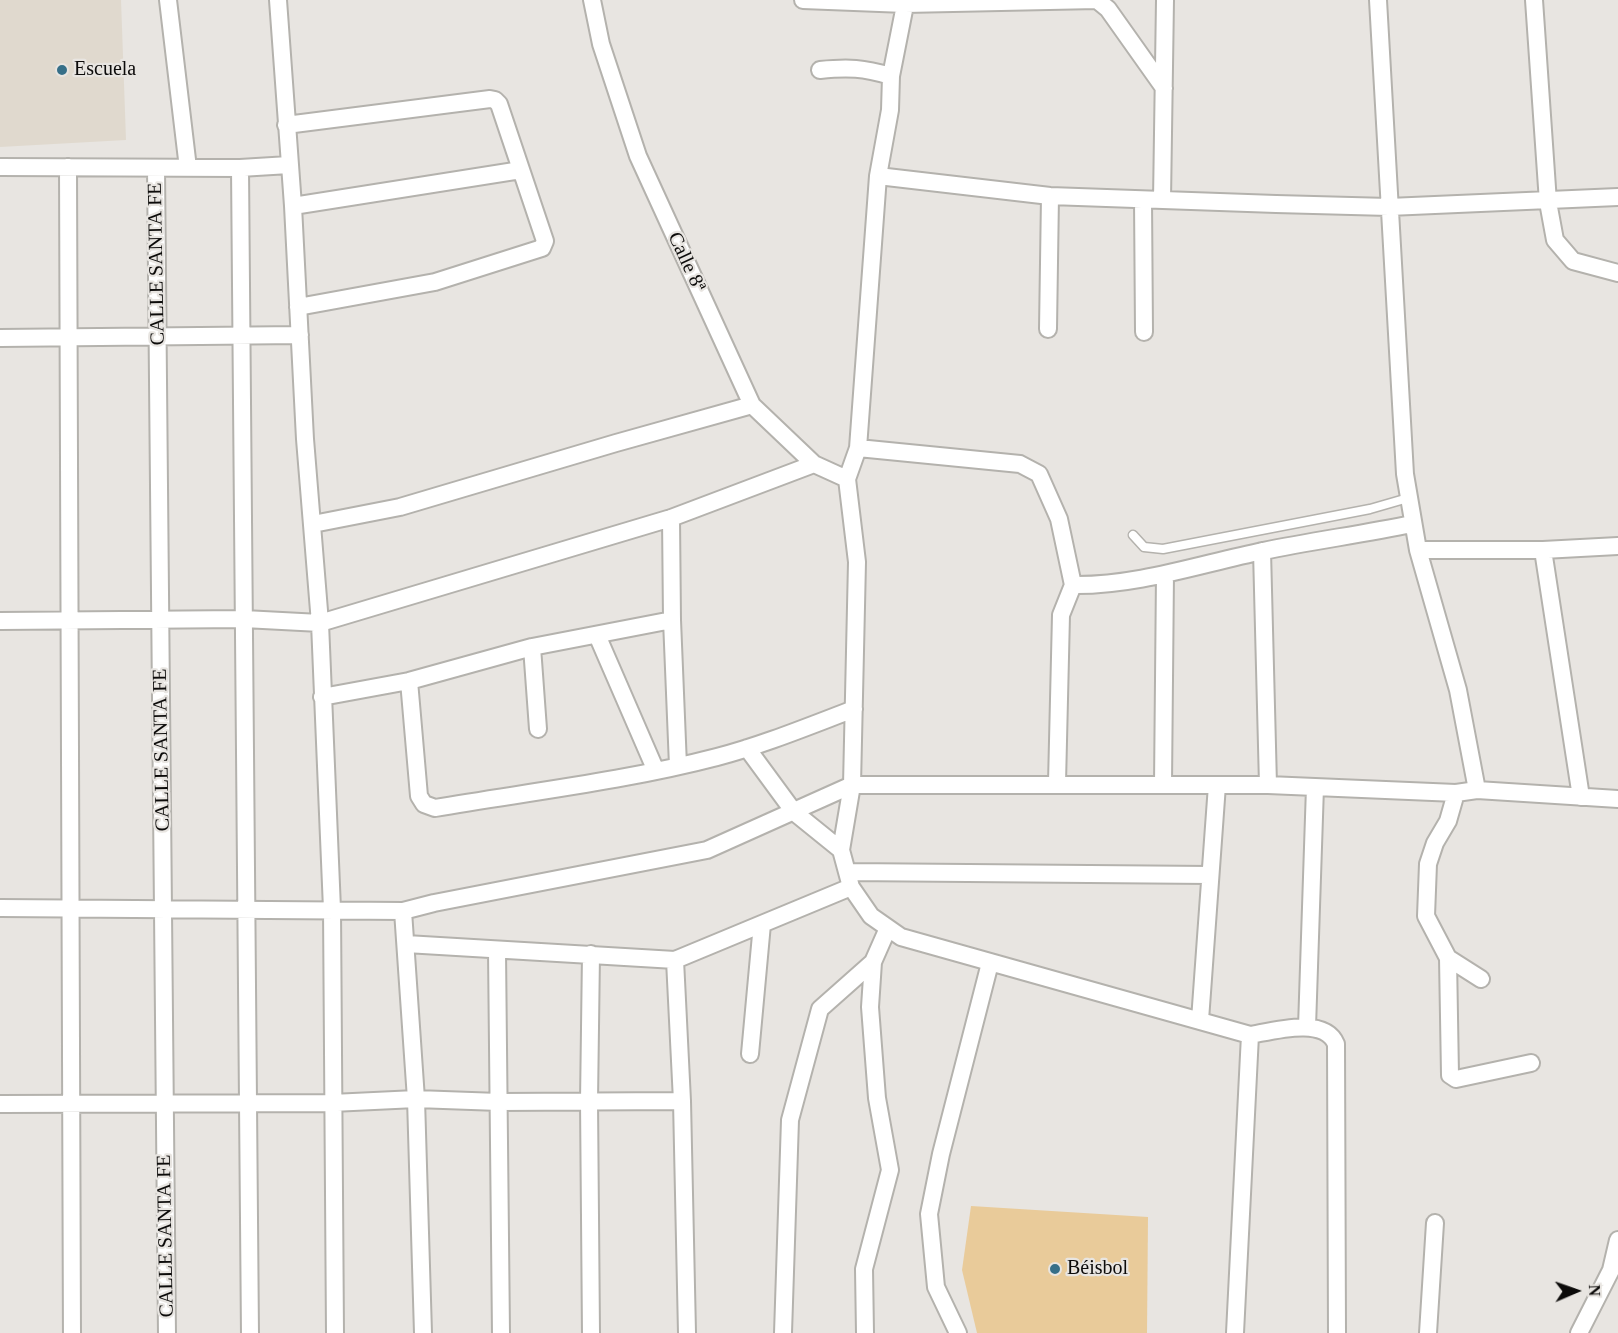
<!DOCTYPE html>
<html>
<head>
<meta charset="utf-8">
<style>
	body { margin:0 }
	#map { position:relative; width:1618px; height:1333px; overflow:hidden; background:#e8e5e1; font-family:"Times New Roman",serif }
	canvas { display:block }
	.north { position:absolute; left:1546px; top:1261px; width:60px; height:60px; -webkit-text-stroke:4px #e8e5e1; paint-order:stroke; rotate:88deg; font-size:16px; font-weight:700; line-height:24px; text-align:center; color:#0c0b0a }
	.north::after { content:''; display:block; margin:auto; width:21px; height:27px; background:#0c0b0a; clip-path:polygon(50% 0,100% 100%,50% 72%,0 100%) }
</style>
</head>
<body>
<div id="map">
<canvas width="1618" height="1333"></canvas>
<div class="north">N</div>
</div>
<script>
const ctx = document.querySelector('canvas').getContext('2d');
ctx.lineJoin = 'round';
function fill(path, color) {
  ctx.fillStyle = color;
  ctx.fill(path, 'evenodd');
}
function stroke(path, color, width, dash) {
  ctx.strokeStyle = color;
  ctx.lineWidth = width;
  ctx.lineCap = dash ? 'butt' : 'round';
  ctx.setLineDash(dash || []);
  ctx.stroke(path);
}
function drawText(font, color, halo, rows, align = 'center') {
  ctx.font = font + ' "Times New Roman",serif';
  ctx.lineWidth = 4.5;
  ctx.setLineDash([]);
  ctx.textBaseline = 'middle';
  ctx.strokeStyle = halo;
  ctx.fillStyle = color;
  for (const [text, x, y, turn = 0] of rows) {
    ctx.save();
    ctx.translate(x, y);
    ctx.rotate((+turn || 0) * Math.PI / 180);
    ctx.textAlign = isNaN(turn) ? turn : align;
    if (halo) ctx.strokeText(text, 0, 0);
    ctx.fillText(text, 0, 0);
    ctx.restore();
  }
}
fill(new Path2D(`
	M0 0H121L126 140 0 147Z`), '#e0d9ce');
fill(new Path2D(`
	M971 1206 1148 1217 1147 1333H977L962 1270Z`), '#e9cb9a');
const lane = new Path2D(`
	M1133 535 1144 547 1163 549 1370 509 1408 498`);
const street = new Path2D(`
	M168 0 188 168
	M278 0 293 206 305 439 320 623 332 909 335 1333
	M592 0 601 44 638 156 752 405 814 464 847 479
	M803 0 905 4 1097 0 1108 9 1164 88
	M906 0 891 76 890 110 878 176 858 448 847 479 857 562 852 785 841 850 851 887 871 916 901 937 1250 1035
	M1378 0 1405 474 1418 550 1458 690 1477 790
	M1534 0 1548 202 1555 240 1573 261 1618 273
	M820 70C849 67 863 68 891 76
	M286 125 490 99 495 100 499 104 545 241 542 248 435 282 298 307
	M0 167 240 168 289 165
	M68 167 72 1333
	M156 168 167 1333
	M240 168 250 1333
	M878 176 1050 196 1276 204 1389 207 1618 197
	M1143 200 1144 332
	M1162 200 1165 0
	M293 206 521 170
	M1048 329 1050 196
	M0 338 300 335
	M858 448 1020 464 1039 474 1059 519 1073 585C1137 586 1200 564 1263 551 1312 541 1363 534 1412 524
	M671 518 672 620 678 766
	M313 524 400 507 616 443 752 405
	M1418 550H1543L1618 546
	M1543 550 1581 797
	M1262 551 1268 785
	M0 621 244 619 320 623 671 518 814 464
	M597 635 656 771
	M532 647 538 729
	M409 681 419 796 424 804 435 808C529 792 625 781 717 757 763 745 809 726 854 709
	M322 697 409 681 532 647 672 620
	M747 748 794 812 841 850
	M1057 783 1061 615 1073 585
	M1163 784 1165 574
	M1456 793 1448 821 1435 843 1428 864 1426 916 1448 958 1481 979
	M847 872 1210 875
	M0 908 403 911 416 1099 423 1333
	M403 911 434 903 707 850 852 785H1268L1456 793 1477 790 1618 799
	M406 944 675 960 851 887
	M497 951 501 1333
	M591 954 589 1101 591 1333
	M1448 958 1450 1075 1456 1079 1531 1063
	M675 960 682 1101 687 1333
	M1200 1020 1217 785
	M1307 1027 1315 787
	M750 1054 762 924
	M0 1104 332 1103 416 1099 499 1102 682 1101
	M783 1333 790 1120 820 1009 873 962
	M865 1333 864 1269 890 1170 877 1098 870 1007 873 962 888 928
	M958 1333 936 1287 929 1214 941 1154 990 963
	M1235 1333 1250 1035C1273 1031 1325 1016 1336 1044L1337 1333
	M1428 1333 1435 1223
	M1579 1333 1611 1270 1618 1240`);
stroke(lane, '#b4b2ad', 11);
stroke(street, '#b4b2ad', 20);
stroke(lane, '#fff', 8);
stroke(street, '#fff', 16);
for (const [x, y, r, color] of [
	[62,70,6,"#366f88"],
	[1055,1269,6,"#366f88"]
]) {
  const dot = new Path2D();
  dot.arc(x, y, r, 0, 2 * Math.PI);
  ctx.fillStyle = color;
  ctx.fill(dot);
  stroke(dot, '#e8e5e1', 2);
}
drawText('20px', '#0c0b0a', '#e8e5e1', [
	["Escuela",74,70],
	["Béisbol",1067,1269]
], 'left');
drawText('20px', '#0c0b0a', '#e8e5e1', [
	["Calle 8ª",686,262,65],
	["CALLE SANTA FE",157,264,-91],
	["CALLE SANTA FE",162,750,-91],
	["CALLE SANTA FE",166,1236,-91]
]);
</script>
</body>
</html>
